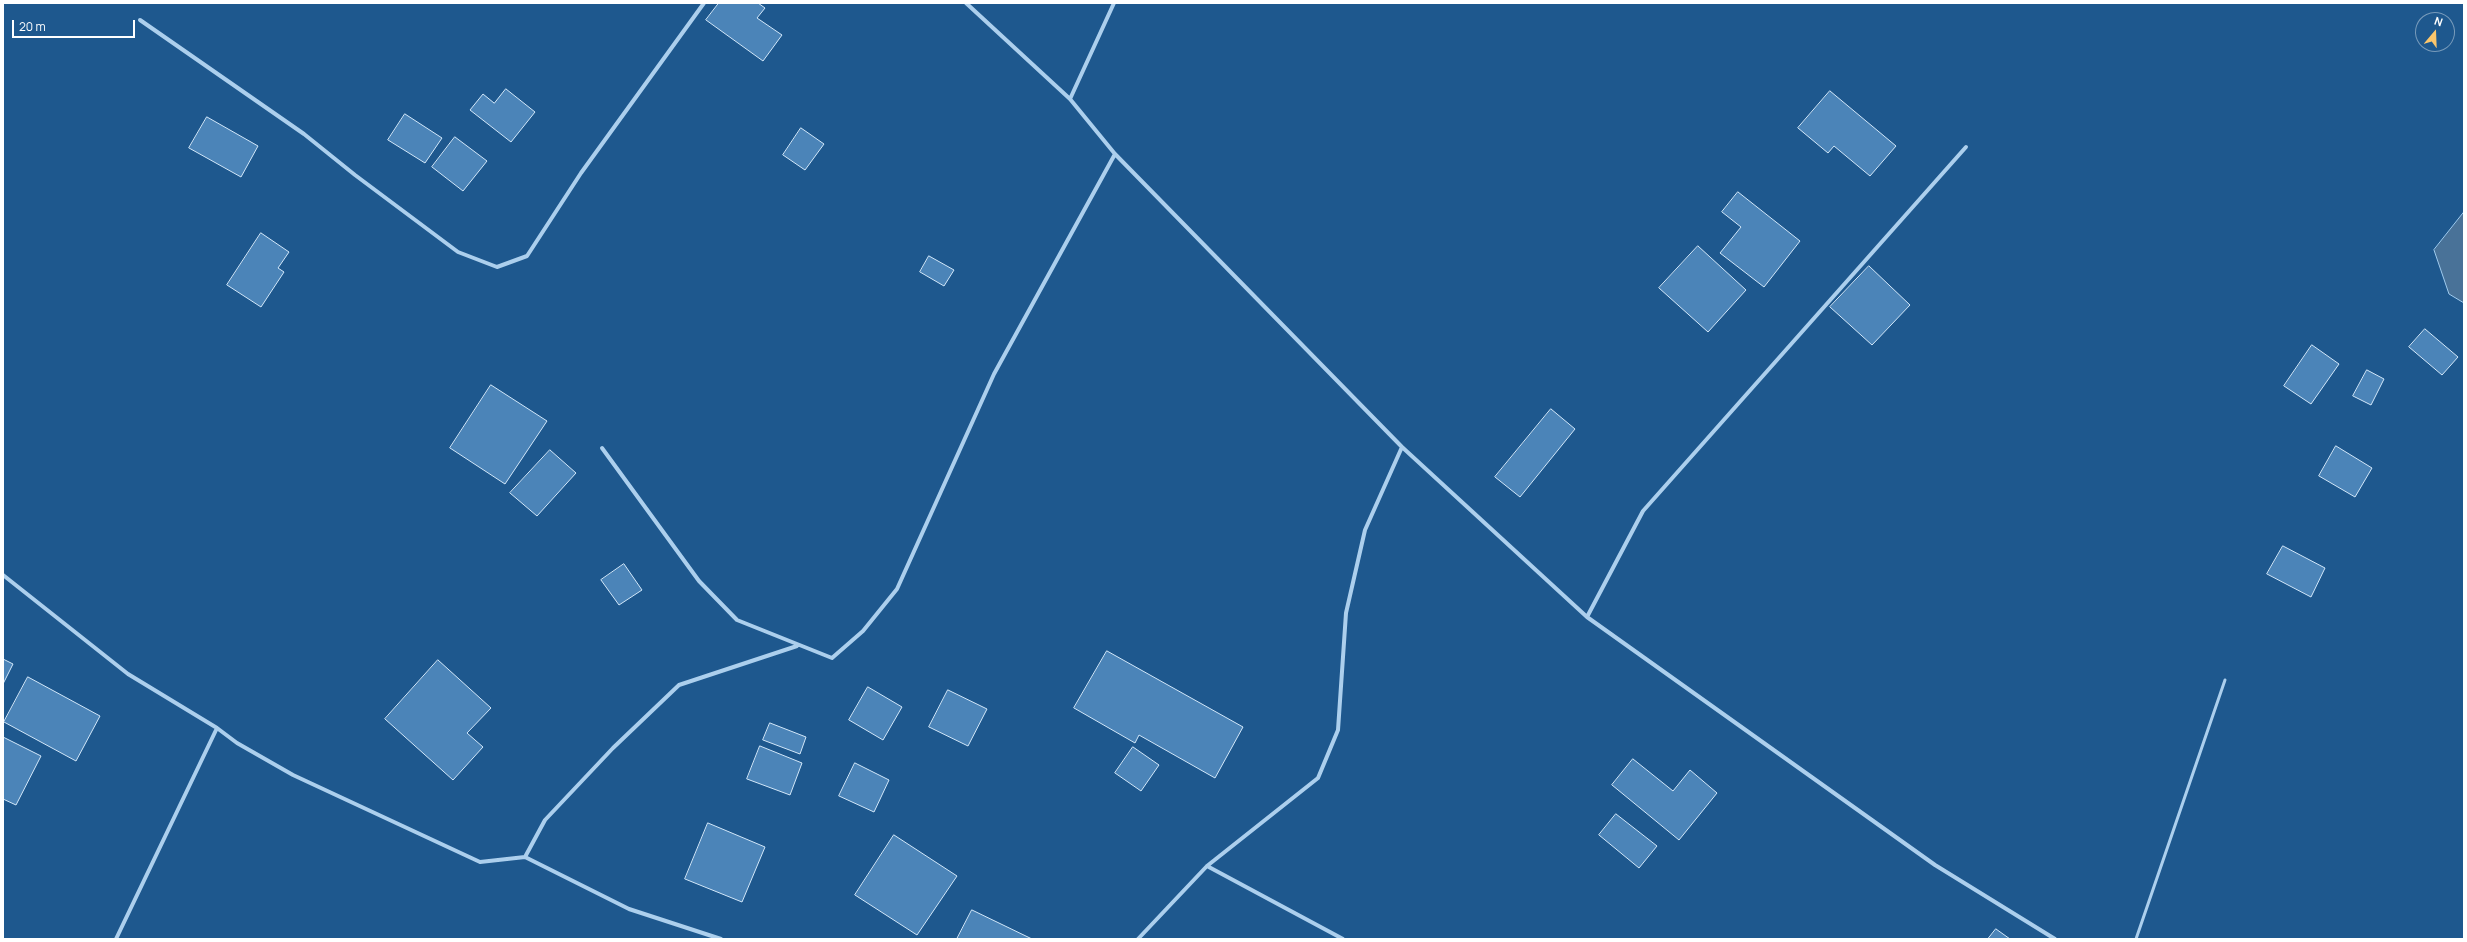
<!DOCTYPE html>
<html>
<head>
<meta charset="utf-8">
<style>
	body { margin:0 }
	#map { position:relative; width:2467px; height:942px; overflow:hidden; background:#1e588e; font-family:Manrope,sans-serif }
	canvas { display:block }
	.frame { position:absolute; inset:0; border:4px solid #fff; pointer-events:none }
	.north { position:absolute; left:2415px; top:12px; width:40px; height:40px; box-sizing:border-box; background:#1e588e; border:1px solid #789bbb; border-radius:50%; rotate:19deg; font-size:11px; font-weight:700; line-height:16px; text-align:center; color:#fff }
	.north::after { content:''; display:block; margin:auto; width:14px; height:18px; background:#fbc66c; clip-path:polygon(50% 0,100% 100%,50% 72%,0 100%) }
	.scale { position:absolute; left:12px; top:20px; width:123px; height:18px; box-sizing:border-box; border:2px solid #fff; border-top:0; padding-left:5px; font-size:12px; line-height:14px; white-space:nowrap; color:#fff; -webkit-text-stroke:3px #1e588e; paint-order:stroke }
</style>
</head>
<body>
<div id="map">
<canvas width="2467" height="942"></canvas>
<div class="frame"></div>
<div class="north">N</div>
<div class="scale">20 m</div>
</div>
<script>
const ctx = document.querySelector('canvas').getContext('2d');
ctx.lineJoin = 'round';
function fill(path, color) {
  ctx.fillStyle = color;
  ctx.fill(path, 'evenodd');
}
function stroke(path, color, width, dash) {
  ctx.strokeStyle = color;
  ctx.lineWidth = width;
  ctx.lineCap = dash ? 'butt' : 'round';
  ctx.setLineDash(dash || []);
  ctx.stroke(path);
}
const water = new Path2D(`
	M2464 212V303L2449 294 2434 250Z`);
fill(water, '#497298');
stroke(water, '#a0cbee', 1);
const building = new Path2D(`
	M719 3H758L765 8 757 18 782 35 763 61 706 20Z
	M506 89 535 112 511 142 470 110 483 94 494 103Z
	M1830 91 1896 146 1870 176 1834 146 1828 153 1798 128Z
	M405 114 442 138 425 163 388 140Z
	M207 117 258 146 241 177 189 148Z
	M801 128 824 144 805 170 783 155Z
	M455 137 487 161 463 191 432 167Z
	M1738 192 1800 241 1764 287 1720 253 1741 227 1722 212Z
	M261 233 289 252 278 268 284 272 261 307 227 285Z
	M1698 246 1746 290 1708 332 1659 288Z
	M929 256 954 270 944 286 920 272Z
	M1869 266 1910 305 1872 345 1830 307Z
	M2425 329 2458 357 2442 375 2409 347Z
	M2312 345 2339 364 2311 404 2284 386Z
	M2367 370 2384 379 2371 405 2353 396Z
	M491 385 547 421 505 484 450 448Z
	M1551 409 1575 429 1520 497 1495 477Z
	M2336 446 2372 468 2355 497 2319 476Z
	M550 450 576 473 537 516 510 493Z
	M2283 546 2325 568 2311 597 2267 574Z
	M624 564 642 590 619 605 601 580Z
	M1107 651 1243 727 1215 778 1139 735 1135 743 1074 708Z
	M3 659 13 664 3 684Z
	M438 660 491 708 467 733 483 747 453 780 385 719Z
	M28 677 100 716 76 761 4 722Z
	M868 687 902 707 883 740 849 720Z
	M948 690 987 709 968 746 929 727Z
	M770 723 806 737 800 754 763 740Z
	M3 737 41 756 16 805 3 799Z
	M760 746 802 763 790 795 747 779Z
	M1133 747 1159 765 1141 791 1115 773Z
	M1633 759 1673 791 1690 770 1717 793 1679 840 1612 785Z
	M855 763 889 780 874 812 839 796Z
	M1616 814 1657 846 1639 868 1599 835Z
	M708 823 765 847 742 902 685 879Z
	M894 835 957 876 917 935 855 895Z
	M972 910 1032 939H957Z
	M1996 929 2010 939H1988Z`);
fill(building, '#4b84b8');
stroke(building, '#d2e7f9', 1);
stroke(new Path2D(`
	M2136 939 2225 680`), '#accfed', 3);
stroke(new Path2D(`
	M966 3 1070 99 1115 154 1402 447 1587 617 1935 865 2055 939
	M140 20 304 134 355 175 458 252 497 267 527 256 581 173 704 3
	M1070 99 1114 3
	M602 448 699 581 737 620 832 658 863 631 897 589 994 374 1115 154
	M3 575 128 674 217 728
	M1587 617 1643 511 1966 147
	M525 857 545 820 613 748 679 685 797 646
	M1207 866 1343 939
	M116 939 217 728 237 743 293 775 480 862 525 857 629 909 721 939
	M1138 939 1207 866 1318 778 1338 730 1346 613 1365 530 1402 447`), '#accfed', 4);
</script>
</body>
</html>
